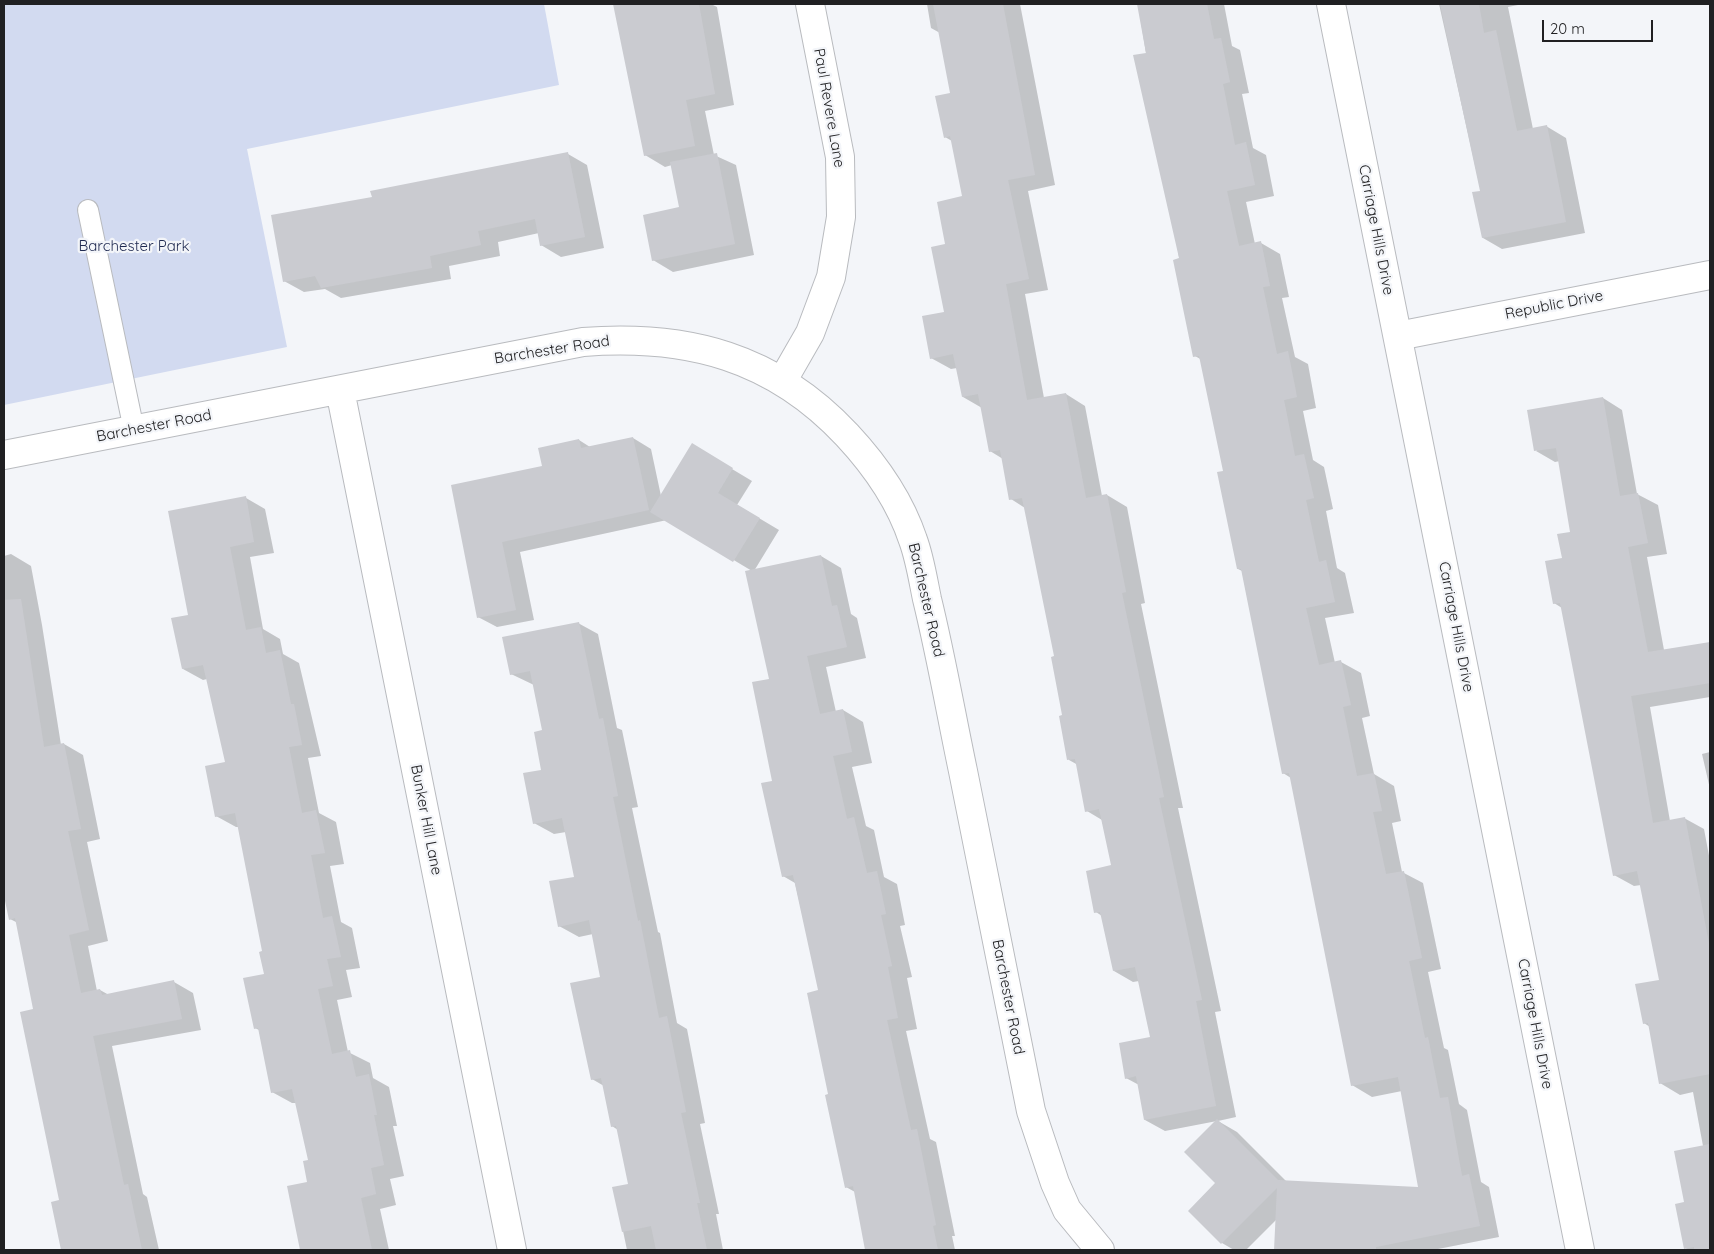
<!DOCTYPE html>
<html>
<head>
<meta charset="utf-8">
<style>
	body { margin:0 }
	#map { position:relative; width:1714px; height:1254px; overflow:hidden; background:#f3f5f9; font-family:Quicksand,sans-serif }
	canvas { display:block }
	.frame { position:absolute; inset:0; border:5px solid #202022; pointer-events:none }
	.scale { position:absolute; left:1542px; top:20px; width:111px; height:22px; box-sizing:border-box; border:2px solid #202022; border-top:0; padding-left:6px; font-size:15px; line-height:18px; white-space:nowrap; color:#202022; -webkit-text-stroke:4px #f3f5f9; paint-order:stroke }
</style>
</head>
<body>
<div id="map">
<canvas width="1714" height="1254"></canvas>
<div class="frame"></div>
<div class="scale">20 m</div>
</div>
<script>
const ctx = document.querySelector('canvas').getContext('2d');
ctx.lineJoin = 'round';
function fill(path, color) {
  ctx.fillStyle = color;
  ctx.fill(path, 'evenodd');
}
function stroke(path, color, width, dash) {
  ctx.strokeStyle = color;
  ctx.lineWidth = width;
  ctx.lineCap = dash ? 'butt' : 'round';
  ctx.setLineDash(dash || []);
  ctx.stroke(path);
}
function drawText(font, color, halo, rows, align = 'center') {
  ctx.font = font + ' Quicksand,sans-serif';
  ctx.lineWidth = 4.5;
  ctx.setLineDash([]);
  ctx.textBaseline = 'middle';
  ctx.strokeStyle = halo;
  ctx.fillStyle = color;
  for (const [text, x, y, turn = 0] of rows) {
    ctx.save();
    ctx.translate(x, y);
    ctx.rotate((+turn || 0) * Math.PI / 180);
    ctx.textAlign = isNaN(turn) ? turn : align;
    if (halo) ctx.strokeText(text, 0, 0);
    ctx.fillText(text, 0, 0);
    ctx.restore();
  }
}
fill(new Path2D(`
	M4 4H544L559 85 247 149 287 347 4 405Z`), '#d2daf0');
fill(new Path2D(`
	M614 4H711L717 7 734 105 705 111 714 155 736 165 754 255 673 272 653 260 681 208 672 165 665 167 645 155Z
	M927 4H1020L1055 185 1028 191 1048 290 1025 294 1044 398 1066 394 1085 406 1102 496 1107 495 1127 507 1145 603 1141 604 1183 808H1178L1221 1011 1215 1012 1236 1117 1218 1121 1237 1132 1287 1182 1420 1189 1402 1091 1372 1097 1352 1085 1291 778 1283 773 1242 571 1238 569 1225 472 1202 360 1195 356 1138 4H1224L1232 46 1240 50 1249 93 1242 94 1253 148 1266 155 1274 196 1246 202 1255 244 1261 243 1280 254 1289 297 1282 298 1295 357 1308 364 1316 408 1303 411 1313 460 1324 467 1333 509 1326 511 1337 568 1345 573 1354 613 1325 618 1335 663 1341 662 1361 673 1370 716 1362 718 1374 774 1394 786 1401 821 1392 823 1402 872 1423 883 1441 969 1428 972 1444 1048 1448 1050 1459 1104 1467 1110 1481 1182 1489 1187 1499 1237 1433 1250H1275L1277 1219 1246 1250H1234L1222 1243 1217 1183V1121L1165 1131 1145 1120 1139 1085 1126 1078 1152 1038 1139 981 1133 982 1114 971 1102 916 1096 912 1112 866 1102 820 1087 811 1078 765 1069 760 1055 657 1025 508 1011 499 1003 459 990 451 982 408 963 397 957 368 951 369 931 358 946 313 947 245 964 197 952 141 945 137 951 94 940 33 931 28Z
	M1439 4H1523L1508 7 1533 129 1546 126 1566 138 1585 233 1502 249 1483 238 1481 192Z
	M568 154 587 165 604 248 561 257 541 245 539 233 498 242 500 256 449 266 451 279 341 298 325 289 304 292 284 281 373 198Z
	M1603 398 1622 410 1637 494 1658 505 1667 554 1647 557 1664 650 1710 643V697L1650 707 1670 821 1684 818 1704 829 1710 861V1250H1689L1685 1248 1686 1202 1703 1146 1693 1092 1680 1095 1660 1083 1650 1027 1644 1023 1661 981 1641 885 1634 886 1614 875 1562 608 1554 603 1563 559 1572 533 1560 461 1555 462 1536 451Z
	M633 438 651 449 661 496 692 445 752 481 737 505 779 530 754 571 821 556 841 568 851 614 857 618 866 658 826 667 836 712 843 710 863 722 872 763 852 767 866 826 874 830 884 877 897 884 905 925 900 926 912 977 907 978 917 1029 906 1031 930 1139 936 1142 955 1236H952L955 1250H867L855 1192 846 1187 829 1095 820 991 795 883 783 876 774 782 770 680 752 571 667 520 520 552 534 620 497 627 478 617 452 486 543 467 579 440 590 447Z
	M246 498 265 509 274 553 250 557 263 629 280 639 283 654 299 663 321 756 308 758 319 813 336 822 344 864 330 866 341 922 352 928 360 968 346 970 352 997 337 1000 348 1052 370 1063 373 1078 389 1087 397 1126H393L404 1176 390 1179 396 1205 380 1209 389 1250H318L309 1183V1161L296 1103H292L272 1092 259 1030 255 1028 265 975 263 952 239 827H236L216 816 227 763 207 679 203 680 183 669 189 616Z
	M11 554 31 566 42 625 61 745 64 744 83 755 100 839 87 842 108 941 88 946 97 991 100 990 109 995 174 982 193 993 201 1030 112 1046 143 1194 147 1197 159 1250H76L60 1241 61 1201 35 1010 18 923 10 919 4 888V556Z
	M578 623 598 634 617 728 622 730 638 807 632 808 658 932 660 933 677 1023 687 1029 705 1123 700 1124 719 1214H716L723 1250H627L614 1188 630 1185 618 1130 612 1126 604 1086 592 1079 601 978 593 934 579 937 559 926 576 878 566 832 554 834 534 823 542 771 543 731 534 685 511 674Z
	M1710 752V789L1702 754Z`), '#0003');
fill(new Path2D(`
	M613 4H699L715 94 686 100 695 146 644 156Z
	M933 4H1003L1035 175 1008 180 1029 279 1006 284 1027 400 1066 393 1086 498 1107 494 1126 592 1122 593 1164 797 1159 798 1202 1000 1196 1001 1216 1106 1144 1120 1136 1076 1125 1079 1119 1043 1150 1037 1135 967 1113 971 1100 912 1094 913 1086 871 1111 865 1099 809 1085 812 1075 759 1067 760 1059 716 1062 715 1051 657 1054 656 1022 498 1009 500 1000 450 989 452 978 394 962 397 953 354 930 359 922 316 944 312 931 247 945 244 937 202 962 196 950 136 944 138 935 96 950 93Z
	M1137 4H1207L1214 39 1221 38 1230 82 1223 84 1235 145 1246 142 1255 185 1227 191 1239 246 1261 241 1270 286 1263 287 1277 354 1288 351 1297 397 1284 400 1295 456 1304 454 1314 498 1306 500 1319 562 1326 560 1335 602 1306 608 1319 665 1341 660 1351 705 1343 707 1357 776 1374 773 1382 811 1373 812 1386 874 1404 871 1422 958 1409 961 1425 1038 1428 1037 1440 1098 1448 1097 1462 1176 1469 1174 1480 1226 1376 1247V1250H1274L1277 1188 1221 1244 1188 1211 1215 1183 1184 1152 1217 1119 1278 1180 1418 1187 1398 1077 1351 1086 1289 773 1282 774 1241 569H1237L1217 472 1223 471 1199 356 1193 357 1173 260 1179 258 1133 55 1146 53Z
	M1440 4H1479L1484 33 1496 30 1517 131 1547 125 1566 222 1482 238 1472 192 1480 191Z
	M568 152 585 237 540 246 535 219 478 231 481 245 430 256 432 268 321 288 315 276 283 282 271 215 372 197 370 191Z
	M717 153 735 244 652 261 643 215 679 207 670 162Z
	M1603 397 1620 496 1638 493 1648 543 1628 547 1648 652 1710 642V683L1631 696 1653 823 1685 817 1710 949V1074L1659 1084 1648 1023 1643 1024 1635 984 1659 980 1637 871 1613 876 1560 603 1553 604 1545 561 1562 558 1557 534 1570 532 1556 448 1534 451 1527 410Z
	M633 437 649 510 502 542 516 610 477 618 451 485 542 466 538 448 579 439 581 448Z
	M692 443 733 468 718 493 760 518 733 562 650 512Z
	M246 496 254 542 230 547 246 630 261 627 266 653 280 650 291 704H294L302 745 289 747 302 813 316 810 325 853 311 855 323 918 332 916 341 957 327 959 333 986 318 989 332 1054 350 1050 356 1077 369 1074 377 1115H374L384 1165 371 1168 376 1194 361 1198 372 1250H300L287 1186 307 1182 303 1161 308 1160 292 1089 271 1093 258 1028 254 1029 243 978 264 974 259 952 262 951 235 813 215 817 205 766 225 762 203 665 182 669 171 618 188 615 168 511Z
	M821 555 832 606 837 605 847 647 807 656 820 714 843 709 852 752 833 756 847 819 854 817 867 873 877 871 886 914 881 915 892 966 888 967 898 1018 887 1020 911 1130 917 1129 936 1225 933 1226 938 1250H865L853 1186 845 1188 825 1095 828 1094 807 993 818 990 793 875 782 877 761 783 772 781 752 682 769 679 745 571Z
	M21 599 44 747 64 743 81 829 68 831 89 930 69 935 81 993 100 989 102 995 174 980 182 1019 93 1036 124 1185 128 1184 142 1250H61L51 1202 59 1200 20 1012 33 1009 15 918 9 920 4 896V600Z
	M579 622 599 719 603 718 618 796 613 797 638 921 640 920 659 1018 667 1016 686 1112 681 1113 700 1203H697L707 1250H656L651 1226 622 1232 612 1187 628 1184 616 1126 611 1127 601 1078 591 1080 570 983 600 977 589 920 558 927 549 881 574 877 562 818 533 824 523 773 541 770 534 732 542 730 530 671 510 675 502 637Z
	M1710 1144V1250H1694V1247L1684 1249 1675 1204 1684 1202 1674 1151Z`), '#cacbd0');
const lane = new Path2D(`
	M88 210 134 430`);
const street = new Path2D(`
	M1331 4 1580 1250
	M1398 336 1710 275
	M783 380 810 333 831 277 841 217 840 157 810 4
	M340 390 512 1250
	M4 455 583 342C688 334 774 357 847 435 875 465 900 501 913 540 920 559 923 580 927 599 941 656 951 714 963 771 985 885 1008 998 1031 1111L1055 1183 1067 1210 1100 1250`);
stroke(lane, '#b9bbbf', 22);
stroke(street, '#b9bbbf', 30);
stroke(lane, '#fff', 20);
stroke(street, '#fff', 28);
drawText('15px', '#202022', '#f3f5f9', [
	["Paul Revere Lane",829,108,80],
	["Carriage Hills Drive",1376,230,79],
	["Republic Drive",1554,305,-11],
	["Barchester Road",552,350,-9],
	["Barchester Road",154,426,-11],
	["Barchester Road",926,600,77],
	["Carriage Hills Drive",1456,627,79],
	["Bunker Hill Lane",426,820,79],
	["Barchester Road",1008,997,79],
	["Carriage Hills Drive",1535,1024,79]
]);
drawText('15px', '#1f2950', '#f3f5f9', [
	["Barchester Park",134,246]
]);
</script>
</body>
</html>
